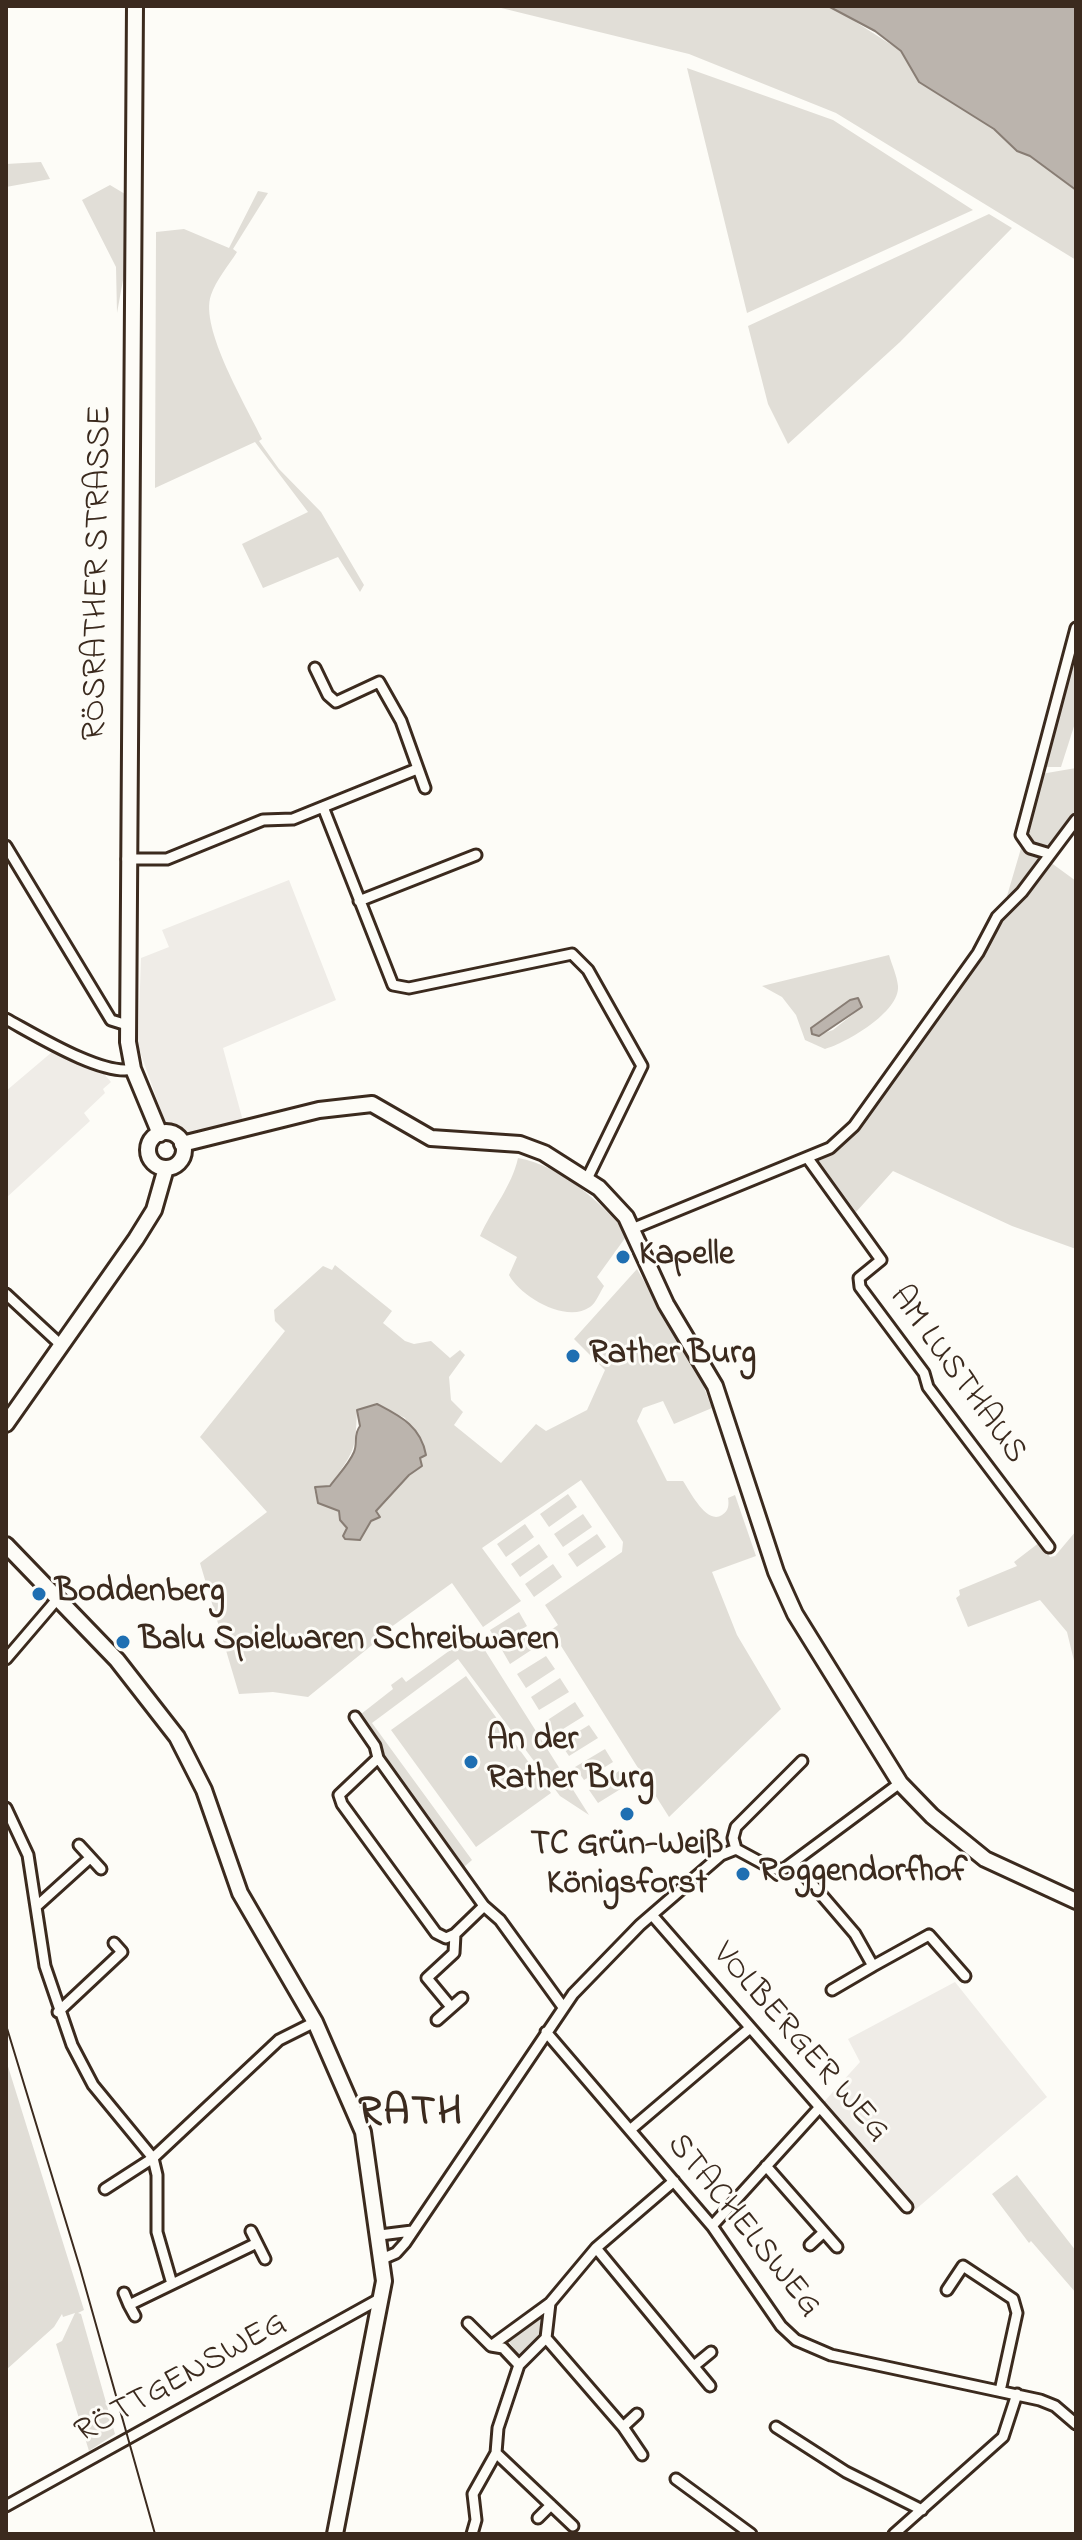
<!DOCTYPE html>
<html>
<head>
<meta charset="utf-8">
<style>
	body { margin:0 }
	#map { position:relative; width:1082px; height:2540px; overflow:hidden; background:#fdfcf7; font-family:"Indie Flower",sans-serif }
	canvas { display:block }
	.frame { position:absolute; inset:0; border:8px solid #3b2a1e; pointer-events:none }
</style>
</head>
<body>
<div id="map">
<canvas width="1082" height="2540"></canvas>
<div class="frame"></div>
</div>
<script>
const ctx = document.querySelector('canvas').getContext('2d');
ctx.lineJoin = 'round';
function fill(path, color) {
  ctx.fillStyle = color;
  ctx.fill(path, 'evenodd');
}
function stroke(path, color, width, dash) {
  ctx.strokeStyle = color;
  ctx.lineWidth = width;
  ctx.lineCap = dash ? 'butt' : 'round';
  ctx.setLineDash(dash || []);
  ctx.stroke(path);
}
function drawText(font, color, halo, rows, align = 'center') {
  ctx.font = font + ' "Indie Flower",sans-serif';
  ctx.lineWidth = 6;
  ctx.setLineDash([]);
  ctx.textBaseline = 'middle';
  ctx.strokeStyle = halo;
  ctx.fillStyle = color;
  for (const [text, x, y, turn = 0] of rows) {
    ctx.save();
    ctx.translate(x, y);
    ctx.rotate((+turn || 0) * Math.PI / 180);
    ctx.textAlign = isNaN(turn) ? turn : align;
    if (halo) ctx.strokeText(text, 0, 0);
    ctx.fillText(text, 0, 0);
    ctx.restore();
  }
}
fill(new Path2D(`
	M289 880 336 1000 223 1048 243 1121 189 1136 177 1131 165 1122 138 1046 141 958 169 947 162 930Z
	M52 1052 87 1069H100L111 1082 103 1089 105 1093 84 1113 90 1121 6 1198V1091Z
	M955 1982 1047 2097 915 2210 822 2104 860 2062 848 2039Z`), '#efece7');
fill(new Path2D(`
	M493 6H828L837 10 901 51 919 82 994 129 1017 151 1030 156 1076 190V260L836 113 689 54Z
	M687 68 833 120 973 210 747 313Z
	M41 162 50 179 6 187V164Z
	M110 185 125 194V269L117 313 116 267 82 200Z
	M258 191 268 193 233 249 237 252C229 265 216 280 211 295 199 328 247 407 262 439L259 441 279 469 321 512 364 585 360 592 338 557 263 588 242 544 308 512 255 442 155 488 156 232 184 229 229 248Z
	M989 214 1012 228 900 342 788 444 768 404 748 326Z
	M1076 645V720L1061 767H1043Z
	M1076 768V815L1050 848 1033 846 1026 828 1041 774Z
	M1022 845 1044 858 1011 898 1007 896Z
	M1050 862 1076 881V1249L1012 1226 893 1171 856 1212 819 1161 849 1139 865 1120 1007 912Z
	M889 955C892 965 897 976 898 986 900 1012 846 1043 825 1049L805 1040 796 1015 782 997 762 986ZM854 998 862 1007 833 1030 815 1036 811 1028Z
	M518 1158C562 1166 600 1202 628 1234L597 1277 604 1286C600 1292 596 1303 590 1307 566 1324 520 1296 509 1275L517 1257 480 1236C492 1209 512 1186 518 1158Z
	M335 1265 392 1311 383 1323 405 1341 414 1344 431 1341 450 1358 460 1350 465 1355 449 1377 451 1400 463 1412 454 1425 501 1463 536 1424 546 1431 587 1410 605 1370 574 1339 637 1269 701 1380 712 1408 674 1424 663 1401 643 1408 637 1421 667 1481H683C691 1493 707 1525 722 1515 729 1511 729 1504 728 1498L735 1495 756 1556 712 1572 737 1635 781 1709 669 1817 551 1630 558 1625 545 1605 622 1552 623 1542 581 1480 482 1548 521 1601 483 1627 452 1583 376 1638 377 1641 308 1697 273 1692 239 1694 200 1563 267 1512 200 1437 285 1331 275 1321 274 1310 323 1266 332 1270ZM377 1404 405 1418 425 1455 420 1459 422 1466 409 1475 376 1511 379 1516 371 1521 360 1539 350 1538 339 1511 318 1503 314 1489 330 1486C355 1449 355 1453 357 1411Z
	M568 1494 577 1507 549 1527 540 1514Z
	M583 1514 592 1527 563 1547 554 1534Z
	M525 1524 534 1537 506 1557 497 1544Z
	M1076 1531V1669L1067 1632 1040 1600 968 1627 956 1598 960 1595 959 1590 1017 1566 1014 1562 1040 1542 1050 1557 1055 1556Z
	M597 1534 606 1547 577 1567 568 1554Z
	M539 1544 548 1557 520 1577 511 1564Z
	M553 1564 562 1577 534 1597 525 1584Z
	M519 1612 527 1626 498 1644 490 1630Z
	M531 1632 539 1645 510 1664 502 1650Z
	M474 1633 589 1815 560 1796 458 1659 372 1723 472 1860 464 1867 356 1718 393 1689 391 1685 402 1677 406 1682Z
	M546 1656 555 1669 526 1688 517 1674Z
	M466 1676 551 1793 476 1847 391 1730Z
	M560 1678 569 1692 539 1710 531 1697Z
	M575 1702 584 1716 555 1734 546 1721Z
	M589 1725 598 1738 569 1756 560 1743Z
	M605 1749 613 1762 584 1780 575 1767Z
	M619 1771 627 1785 598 1803 589 1790Z
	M6 2060 84 2310 78 2313 81 2314 115 2434 89 2451 56 2344 62 2341 75 2313 63 2317 62 2314 54 2327 6 2370Z
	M1017 2175 1076 2251V2293L1031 2241 1029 2243 992 2194Z
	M538 2314 542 2315 538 2340 520 2357 508 2340Z`), '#e1ded7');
const water = new Path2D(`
	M828 6H1076V190L1030 156 1017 151 994 129 919 82 901 51 875 31Z
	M858 998 862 1007 819 1036 812 1034 811 1028 850 1000Z
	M377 1404C400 1416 421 1426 426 1455L420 1458 422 1466 409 1475 376 1511 380 1517 371 1521 360 1540 345 1539 343 1536 347 1528 340 1520 339 1511 318 1503 315 1487 330 1486C338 1475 349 1464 354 1452 358 1442 353 1435 360 1426L357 1410Z`);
fill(water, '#bbb4ad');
stroke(water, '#887d74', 2);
const street = new Path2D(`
	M315 668 328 695 336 702 379 682 401 721 425 788
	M323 807 393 985 409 988 572 954 588 970 642 1066 587 1179
	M6 846 111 1020 127 1025
	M1050 854 1030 848 1021 835 1076 628
	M127 859H167L263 820 293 819 417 769
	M359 901 476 855
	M6 1019C34 1034 103 1077 133 1069
	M809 1160 881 1260 859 1278 860 1287 924 1373 928 1387 1049 1547
	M632 1229 830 1148 854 1126 978 953 997 917 1022 892 1076 820
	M6 1294 61 1345
	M6 1659 59 1597
	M355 1717 375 1746 378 1758 484 1906 500 1920 563 2007
	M378 1758 339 1795 342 1804 436 1933 446 1938 455 1934 484 1906
	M6 1808 28 1855 45 1966 72 2045 93 2085 153 2158 157 2175V2232L172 2284
	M79 1845 101 1869
	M736 1849 733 1838 736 1827 802 1761
	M795 1864 855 1934 873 1966 929 1935 965 1976
	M38 1905 90 1858
	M652 1915 907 2207
	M832 1990 873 1966
	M451 2007 427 1978 454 1953 455 1934
	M58 2012 122 1952 114 1943
	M437 2020 462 1998
	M546 2032 712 2226 781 2326 796 2340 831 2355 1040 2400 1055 2406 1076 2424
	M630 2130 750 2028
	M766 2166 837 2247
	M674 2181 596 2248 710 2386
	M105 2189 153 2158 279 2040 315 2022
	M712 2226 820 2107
	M251 2231 265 2259
	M380 2235 412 2231
	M810 2245 824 2232
	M382 2259 396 2253 405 2243 573 1994 640 1925 721 1855 736 1849 773 1869H784L900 1783
	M947 2290 963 2266 1013 2299 1017 2313 1000 2391
	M124 2293 129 2305 257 2243
	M550 2303 546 2338 519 2365 503 2348 491 2346 550 2303 596 2248
	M129 2305 135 2316
	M468 2323 491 2346
	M546 2338 623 2427 642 2455
	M519 2365 498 2428 496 2453 573 2526
	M694 2366 711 2352
	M623 2427 637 2414
	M776 2427 846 2472 922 2510
	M676 2479 751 2534
	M6 2506 381 2298
	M538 2518 551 2505
	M472 2534 476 2520 473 2494 496 2453
	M894 2534 1003 2437 1017 2394`);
const secondary = new Path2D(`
	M135 6 128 1042 133 1069 160 1134
	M148 1150a18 18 0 1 1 36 0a18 18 0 1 1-36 0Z
	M182 1144 319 1110 372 1104 431 1138 520 1144 544 1153 599 1188 626 1217 666 1304 715 1386 776 1572 795 1614 900 1783 932 1816 985 1859 1076 1901
	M6 1424 136 1239 154 1210 166 1168
	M6 1545 117 1660 177 1737 204 1790 240 1893 315 2022 363 2132 384 2281 335 2534`);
stroke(street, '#3b2a1e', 15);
stroke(secondary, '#3b2a1e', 20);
stroke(street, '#fdfcf7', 9);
stroke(secondary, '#fdfcf7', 14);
stroke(new Path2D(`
	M6 2025 80 2268 155 2534`), '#3b2a1e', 2);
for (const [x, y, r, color] of [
	[623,1257,8,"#1f6fb2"],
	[573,1356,8,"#1f6fb2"],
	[39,1594,8,"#1f6fb2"],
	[123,1642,8,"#1f6fb2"],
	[471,1762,8,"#1f6fb2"],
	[627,1814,8,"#1f6fb2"],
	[743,1874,8,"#1f6fb2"]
]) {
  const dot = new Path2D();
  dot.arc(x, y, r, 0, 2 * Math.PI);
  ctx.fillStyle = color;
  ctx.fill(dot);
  stroke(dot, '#fdfcf7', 3);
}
drawText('34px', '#3b2a1e', '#fdfcf7', [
	["RÖSRATHER STRASSE",100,573,-89],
	["AM LUSTHAUS",956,1376,54],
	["VOLBERGER WEG",799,2044,49],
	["STACHELSWEG",742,2227,51],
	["RÖTTGENSWEG",182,2380,-29]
]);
drawText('bold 34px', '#3b2a1e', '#fdfcf7', [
	["Kapelle",639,1257],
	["Rather Burg",589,1356],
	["Boddenberg",55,1594],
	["Balu Spielwaren Schreibwaren",139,1642],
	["An der",487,1742],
	["Rather Burg",487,1781],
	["TC Grün-Weiß",627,1847,"center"],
	["Königsforst",627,1886,"center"],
	["Roggendorfhof",759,1874]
], 'left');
ctx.letterSpacing = '2px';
drawText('bold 42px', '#3b2a1e', '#fdfcf7', [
	["RATH",411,2116]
]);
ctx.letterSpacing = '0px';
</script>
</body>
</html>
